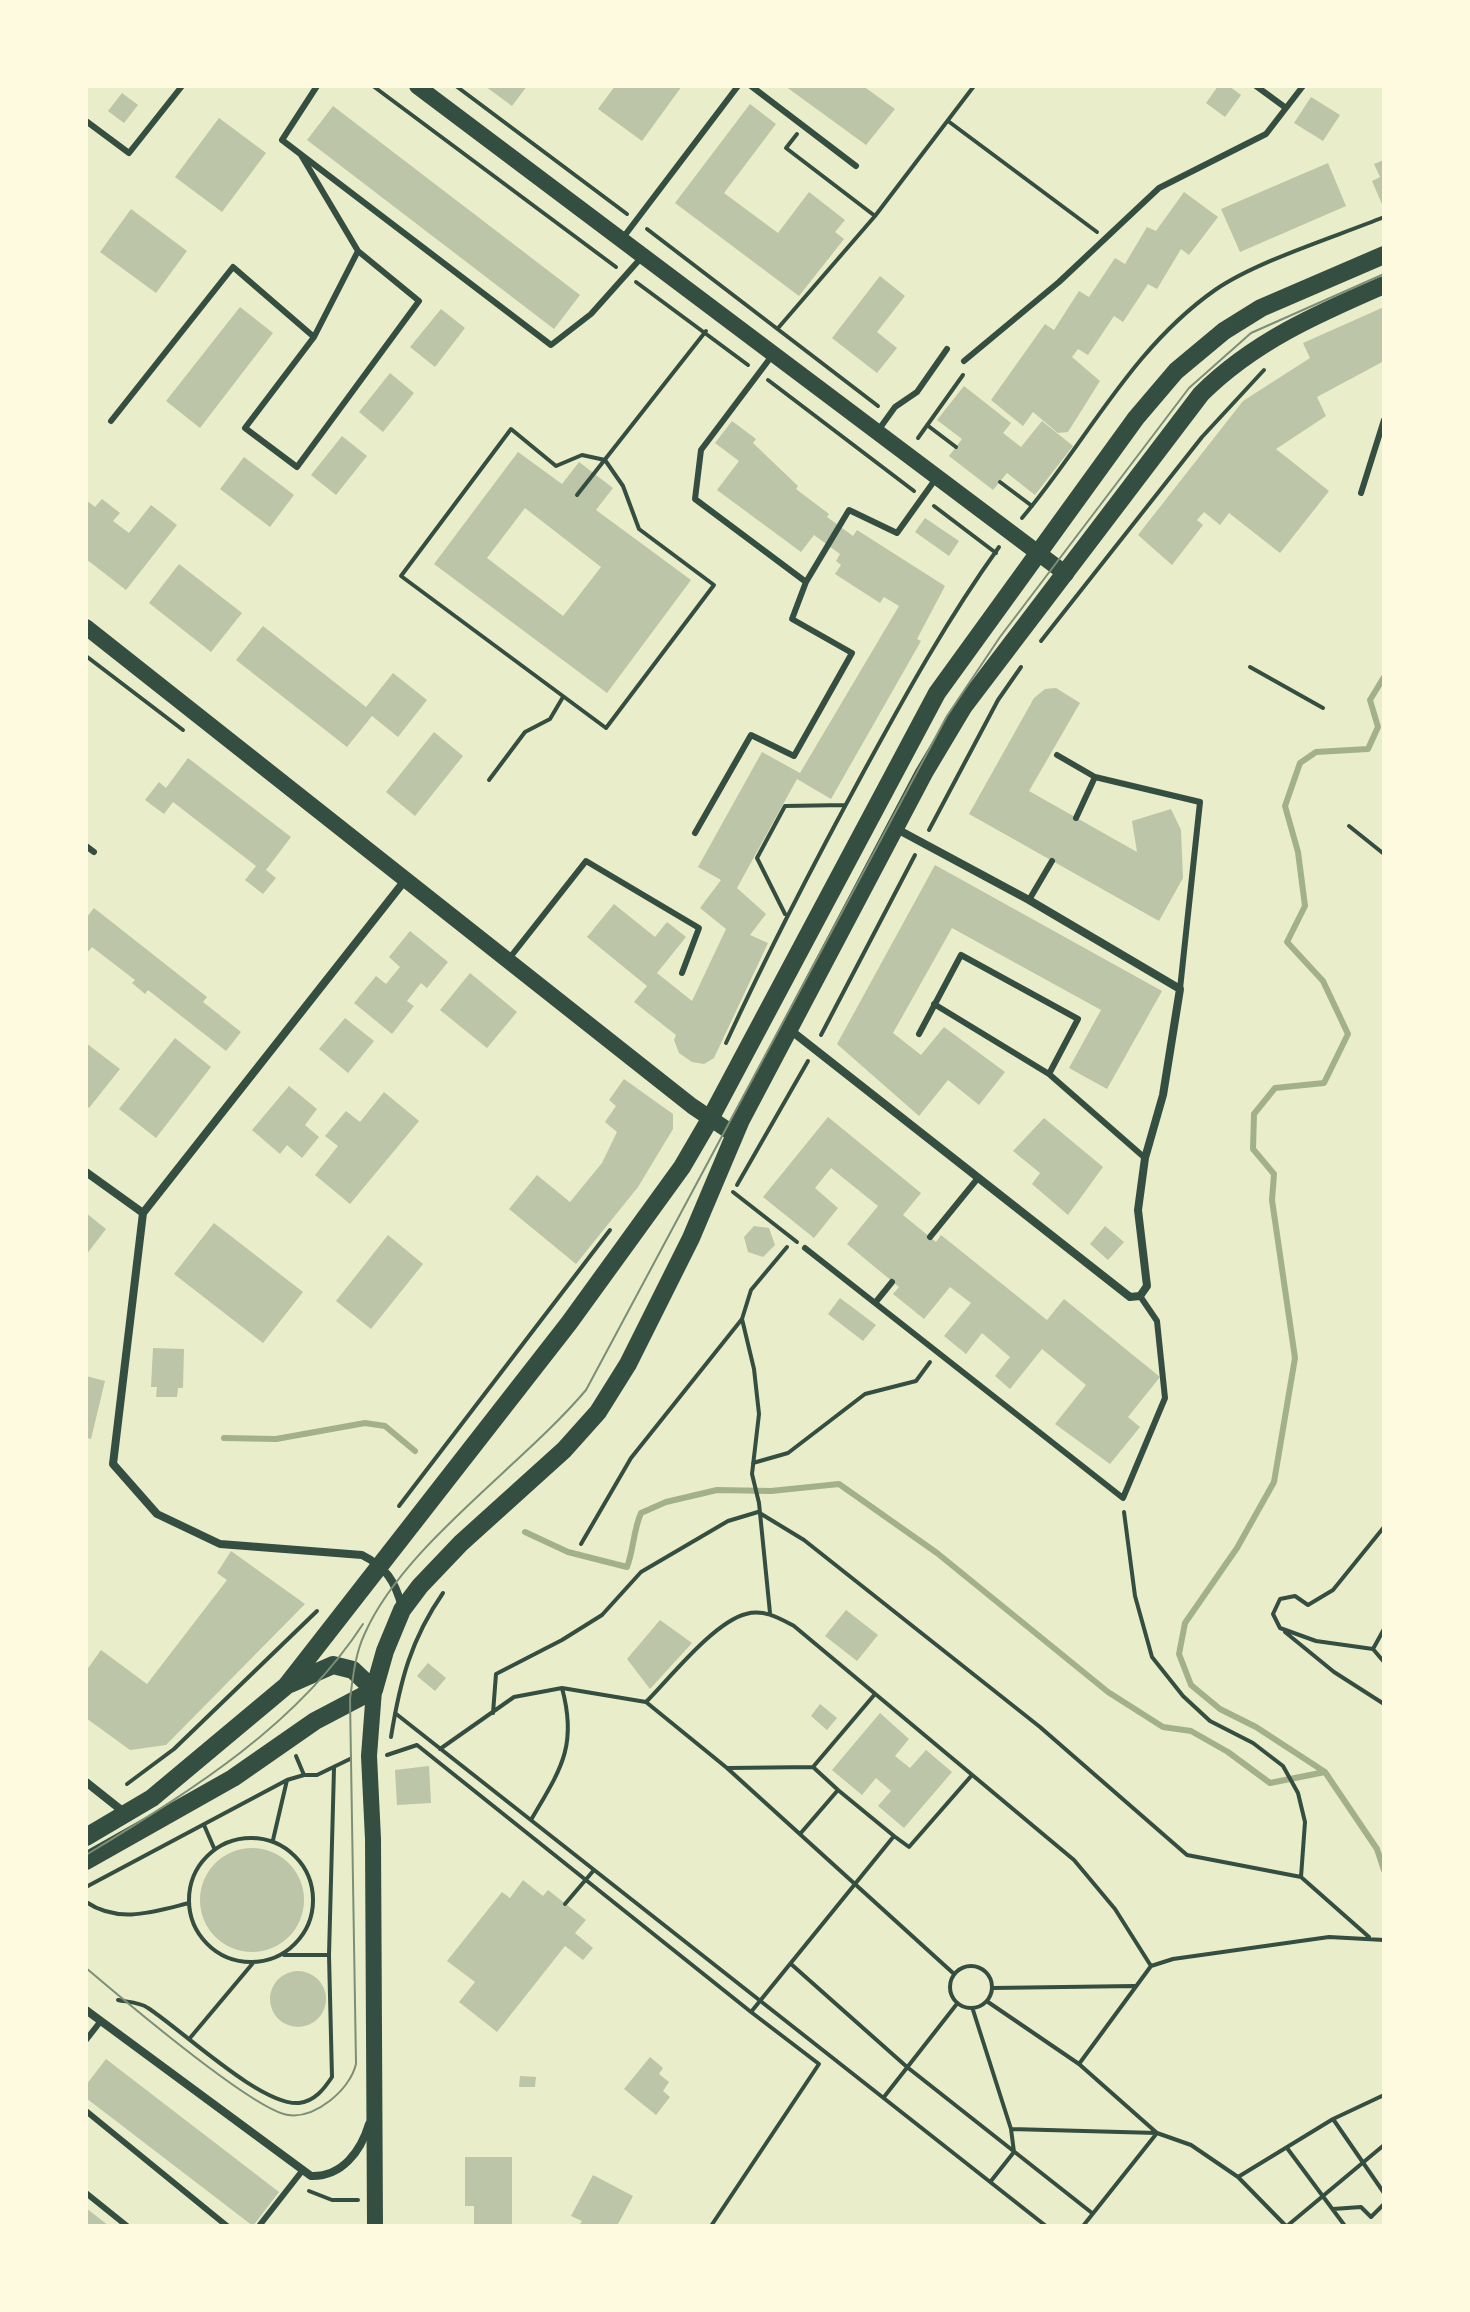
<!DOCTYPE html>
<html>
<head>
<meta charset="utf-8">
<style>
	body { margin:0 }
	#map { position:relative; width:1470px; height:2312px; overflow:hidden; background:#e9edc9; font-family:"PT Sans",sans-serif }
	canvas { display:block }
	.frame { position:absolute; inset:0; border:88px solid #fefae0; pointer-events:none }
</style>
</head>
<body>
<div id="map">
<canvas width="1470" height="2312"></canvas>
<div class="frame"></div>
</div>
<script>
const ctx = document.querySelector('canvas').getContext('2d');
ctx.lineJoin = 'round';
function stroke(path, color, width, dash) {
  ctx.strokeStyle = color;
  ctx.lineWidth = width;
  ctx.lineCap = dash ? 'butt' : 'round';
  ctx.setLineDash(dash || []);
  ctx.stroke(path);
}
function fill(path, color) {
  ctx.fillStyle = color;
  ctx.fill(path, 'evenodd');
}
stroke(new Path2D(`
	M1384 677 1370 700 1378 727 1368 749 1316 752 1300 763 1285 806 1298 852 1305 906 1287 942 1323 981 1348 1034 1324 1083 1275 1088 1254 1114 1253 1149 1274 1174 1272 1200 1295 1358 1274 1482 1237 1548 1185 1623 1179 1654 1191 1685 1220 1709 1256 1727 1325 1772 1377 1849 1384 1870
	M224 1438 276 1439 365 1423 385 1426 415 1451
	M525 1532 568 1552 627 1567C634 1549 633 1531 641 1513L666 1502 717 1490 771 1491 839 1484 937 1553 1108 1692 1163 1727 1191 1731 1228 1752 1270 1783 1325 1772`), '#a3b18a', 6);
fill(new Path2D(`
	M485 86H527L512 106Z
	M615 86H682L642 141 598 109Z
	M785 86H863L895 109 866 145Z
	M1218 86H1229L1241 95 1225 117 1206 103Z
	M122 93 138 105 124 123 108 111Z
	M1311 97 1340 115 1323 141 1294 123Z
	M750 104 776 124 724 193 778 233 809 192 845 220 835 232 844 239 799 296 675 203Z
	M333 106 580 295 554 329 307 140Z
	M219 118 266 153 222 212 175 177Z
	M1384 160V209L1372 181 1380 177 1374 164Z
	M1328 163 1346 206 1240 252 1221 209Z
	M1184 192 1218 217 1189 255 1181 249 1157 289 1148 284 1123 322 1114 316 1088 355 1078 349 1072 357 1100 381 1068 432 1058 433 1033 412 1023 426 991 400 1045 324 1054 330 1079 291 1089 297 1115 258 1125 264 1147 227 1156 231Z
	M131 209 187 251 156 293 100 252Z
	M880 276 905 296 877 332 897 348 877 373 832 338Z
	M240 307 273 333 200 428 166 401Z
	M1384 307V361L1317 397 1326 416 1276 449 1329 491 1280 553 1229 513 1220 525 1204 512 1197 520 1203 525 1172 565 1138 535 1243 401 1310 358 1303 343Z
	M441 309 465 328 435 367 410 347Z
	M390 373 414 393 383 432 359 412Z
	M964 386 1011 423 1003 433 1021 447 1042 421 1073 446 1035 495 1007 473 993 490 949 456 962 439 937 420Z
	M732 421 756 439 753 443 798 486 796 489 829 514 827 517 853 536 857 530 945 586 917 639 921 641 831 799 797 779 737 888 766 914 750 935 768 943 714 1058 704 1064 692 1062 679 1053 674 1040 676 1035 634 1002 647 986 587 937 614 904 655 937 667 922 686 937 657 973 692 1001 726 929 700 908 721 880 698 867 762 752 800 773 899 606 884 597 880 603 835 574 841 565 836 561 840 554 814 535 801 552 717 490 739 461 715 443Z
	M342 436 367 456 336 495 311 475Z
	M518 452 562 484 579 462 613 488 596 510 691 580 607 693 434 564ZM525 508 601 567 563 616 487 558Z
	M244 457 294 495 270 527 220 489Z
	M102 499 120 513 113 521 129 533 151 505 177 525 126 590 86 559V500L95 507Z
	M925 518 959 541 949 556 915 532Z
	M179 564 242 613 211 652 149 603Z
	M263 626 366 707 393 673 427 700 398 737 372 716 347 747 236 660Z
	M1056 688 1080 703 1029 791 1137 852 1132 821 1171 809 1181 830 1183 878 1159 921 969 814 1034 698 1045 689Z
	M434 732 463 756 415 816 386 792Z
	M188 758 291 837 266 870 276 878 263 894 245 880 256 866 173 802 164 814 145 800 159 782 166 788Z
	M935 865 1162 991 1107 1089 1069 1068 1101 1010 952 928 893 1033 921 1055 944 1027 1005 1072 979 1105 948 1080 919 1116 837 1044Z
	M94 908 207 997 203 1002 241 1032 226 1051 148 990 145 994 132 983 135 980 92 947 86 954V918Z
	M410 931 448 962 427 988 421 983 407 1001 414 1006 392 1034 354 1003 376 976 386 984 400 967 389 957Z
	M470 973 517 1012 487 1048 440 1010Z
	M345 1018 374 1041 348 1073 319 1049Z
	M175 1038 211 1067 156 1138 119 1109Z
	M86 1043 120 1069 89 1108 86 1105Z
	M624 1079 673 1114V1129L638 1187 576 1264 509 1209 537 1175 570 1202 602 1163 617 1132 605 1122 616 1106 609 1100Z
	M289 1086 317 1109 305 1125 319 1137 302 1158 287 1145 280 1154 252 1130Z
	M384 1092 419 1121 350 1204 315 1175 338 1146 325 1136 346 1111 360 1122Z
	M828 1117 921 1193 903 1215 936 1242 941 1235 1047 1320 1064 1299 1160 1377 1128 1417 1140 1427 1110 1464 1055 1424 1086 1385 1042 1349 1010 1389 995 1376 1010 1357 982 1333 966 1354 944 1336 971 1303 950 1287 924 1319 893 1294 899 1287 847 1244 878 1206 831 1168 815 1188 838 1208 814 1238 763 1197Z
	M1044 1118 1103 1167 1068 1215 1032 1184 1040 1173 1013 1151Z
	M86 1213 106 1229 86 1255Z
	M214 1223 303 1292 263 1343 174 1274Z
	M754 1226 769 1228 775 1245 763 1257 748 1252 744 1237Z
	M1105 1226 1124 1242 1108 1260 1090 1244Z
	M388 1235 423 1264 371 1329 336 1301Z
	M840 1298 876 1325 863 1341 828 1314Z
	M153 1348 184 1349 183 1388H178L177 1397H156L157 1387H151Z
	M86 1376 105 1381 91 1439 86 1438Z
	M231 1551 305 1604 166 1745 130 1750 86 1718V1671L101 1650 147 1684 227 1580 217 1573Z
	M846 1610 878 1635 857 1661 825 1636Z
	M660 1620 692 1643 650 1689 627 1659Z
	M428 1663 446 1678 435 1691 417 1676Z
	M820 1704 837 1718 827 1730 811 1716Z
	M880 1713 909 1739 895 1756 910 1768 926 1750 952 1772 904 1828 878 1806 891 1791 876 1778 862 1795 832 1770Z
	M429 1766 431 1803 397 1805 395 1770Z
	M200 1900a52 52 0 1 1 104 0a52 52 0 1 1-104 0Z
	M523 1880 543 1896 548 1890 586 1920 575 1933 593 1948 583 1960 565 1946 497 2032 459 2002 475 1982 447 1961 502 1892 510 1898Z
	M270 1999a28 28 0 1 1 56 0a28 28 0 1 1-56 0Z
	M650 2057 663 2068 659 2074 669 2082 663 2091 670 2097 656 2115 624 2089Z
	M106 2059 279 2192 253 2226 86 2098V2085Z
	M520 2076 536 2077 535 2087H519Z
	M465 2157H512V2226H474V2206H465Z
	M593 2175 633 2196 617 2226H579L582 2221 571 2216Z
	M86 2208 109 2226H86Z`), '#bcc5a7');
stroke(new Path2D(`
	M373 86 616 267
	M456 86 627 214
	M948 121 1097 232
	M875 216 974 86
	M647 229 878 406
	M636 282 748 365
	M779 327 875 216 786 148 797 134
	M768 380 914 491
	M927 425 956 447
	M511 429 556 466 582 455 605 460 623 486 639 529 714 585 606 728 401 576Z
	M918 438 963 375
	M1000 482 1032 506
	M577 495 706 331
	M934 506 996 553
	M1022 518C1087 441 1131 349 1215 290 1257 261 1335 237 1384 217
	M1041 641 1202 437 1264 370
	M86 656 183 730
	M1250 667 1323 708
	M489 780 525 732 550 719 563 697
	M1349 826 1384 854
	M929 830 998 700 1021 667
	M785 914 757 858 785 806 845 805
	M821 1035 915 855
	M726 1043C769 950 815 861 864 771 906 694 948 618 999 547
	M737 1185 808 1061
	M733 1192 797 1242
	M753 1463 788 1453 865 1394 916 1381 930 1362
	M399 1506 610 1230
	M1124 1512 1135 1596 1152 1657 1183 1696 1210 1721 1253 1743 1283 1766 1298 1793 1305 1822 1301 1877
	M581 1544 631 1458 742 1319
	M770 1613 759 1503 752 1474 759 1414 754 1369 742 1319 751 1290 787 1247
	M1384 1629 1373 1649 1384 1662
	M1285 1632 1334 1672 1384 1704
	M1373 1649 1316 1641 1280 1628 1273 1614 1280 1599 1295 1596 1308 1605 1333 1590 1384 1527
	M646 1702C670 1678 714 1622 746 1614 764 1609 779 1618 794 1626L1074 1860 1115 1909 1151 1966
	M395 1713 1046 2226
	M493 1713 496 1674 562 1640 602 1615 641 1572 728 1521 758 1512 804 1540 1040 1727 1187 1855 1301 1877 1369 1937
	M391 1737C400 1681 411 1639 443 1593
	M440 1749 514 1697 562 1688 646 1702 727 1768 953 1973
	M387 1755 417 1745 751 2012 894 1836 838 1790
	M296 1756 304 1775H317L350 1759
	M813 1767 875 1694
	M728 1768 813 1767 838 1790 800 1834
	M127 1784 174 1749 317 1611
	M531 1820C560 1770 578 1747 562 1688
	M204 1825 214 1848
	M894 1836 909 1847 972 1775
	M189 1900a62 62 0 1 1 124 0a62 62 0 1 1-124 0Z
	M273 1840 287 1780
	M86 1887 287 1780 304 1775
	M86 1902C119 1924 153 1912 189 1903
	M565 1904 594 1870
	M284 1955H329
	M791 1964 907 2067 1092 2213
	M950 1987a21 21 0 1 1 42 0a21 21 0 1 1-42 0Z
	M992 1988 1135 1986
	M118 2000C127 2002 140 2002 148 2008 182 2030 261 2106 299 2103 315 2101 324 2089 332 2077L329 1955 334 1768
	M988 2002 1079 2064 1157 2133 1083 2226
	M973 2010 1011 2129 1014 2152 991 2181
	M190 2038 253 1963
	M1079 2064 1151 1966 1173 1959 1329 1937 1384 1940
	M884 2097 956 2005
	M1333 2119 1384 2193
	M1011 2129 1157 2133 1191 2145 1238 2177 1286 2226
	M1287 2148 1345 2226
	M1238 2177 1333 2119 1384 2095
	M309 2191 332 2200H358
	M1333 2209 1361 2207 1371 2217 1384 2204
	M711 2226 819 2064 751 2012
	M1287 2226 1384 2145`), '#344e41', 4);
stroke(new Path2D(`
	M317 86 282 140 551 345 591 314 641 258
	M751 86 856 166
	M1256 86 1286 108
	M86 121 129 153 182 86
	M301 155 358 251 314 337 245 428 297 467 419 301 358 251
	M622 239 738 86
	M964 361 1059 282 1159 188 1266 134 1303 86
	M111 421 233 267 314 337
	M877 432 895 407 917 392 947 349
	M1361 493 1384 420
	M806 582 849 510 897 533 937 477
	M1057 755 1095 777
	M1076 818 1095 777 1200 802 1180 989
	M695 833 751 735 794 756 852 653 792 619 806 582 695 499 701 450 771 357
	M86 846 94 852
	M1029 900 1052 861
	M508 960 586 861 699 928 682 973
	M934 1004 1049 1074 1145 1158
	M919 1034 961 955 1078 1019 1049 1074
	M930 1237 978 1178
	M805 1248 875 1303 892 1282
	M875 1303 1123 1498 1165 1398 1157 1321 1140 1296
	M86 2040 100 2022
	M86 2111 227 2226
	M86 2193 127 2226
	M259 2226 302 2171`), '#344e41', 6);
stroke(new Path2D(`
	M789 1029 1130 1297 1140 1296 1147 1286 1138 1210 1145 1158 1163 1095 1180 989 1029 900 895 828
	M86 1172 143 1213
	M402 1607C395 1581 386 1567 362 1555L220 1544 157 1514 113 1464 143 1213 406 879
	M86 1782 125 1813
	M86 2010 311 2176C342 2177 361 2151 369 2124`), '#344e41', 8);
stroke(new Path2D(`
	M417 86 1066 574
	M86 627 692 1106 735 1135
	M374 1690 369 1756 373 1839 375 2226`), '#344e41', 16);
stroke(new Path2D(`
	M290 1684 333 1665 353 1670 374 1690
	M86 1837 152 1798 286 1686 569 1323 682 1167 710 1119 937 693 1136 418 1176 371 1224 331 1261 308 1384 255
	M86 1861 233 1778 315 1721 374 1690 385 1651 402 1610 420 1586 461 1543 564 1450 598 1412 628 1364 691 1238 741 1120 924 773 964 706 1201 394C1253 342 1317 314 1384 285`), '#344e41', 18);
stroke(new Path2D(`
	M86 1855C190 1791 295 1728 363 1624
	M86 1968C119 1996 253 2110 288 2115 315 2119 350 2090 356 2064L350 1699C353 1677 355 1654 365 1633 404 1545 522 1466 586 1390L947 716 1000 637 1189 388 1251 333 1384 274`), '#7c8e77', 2);
</script>
</body>
</html>
